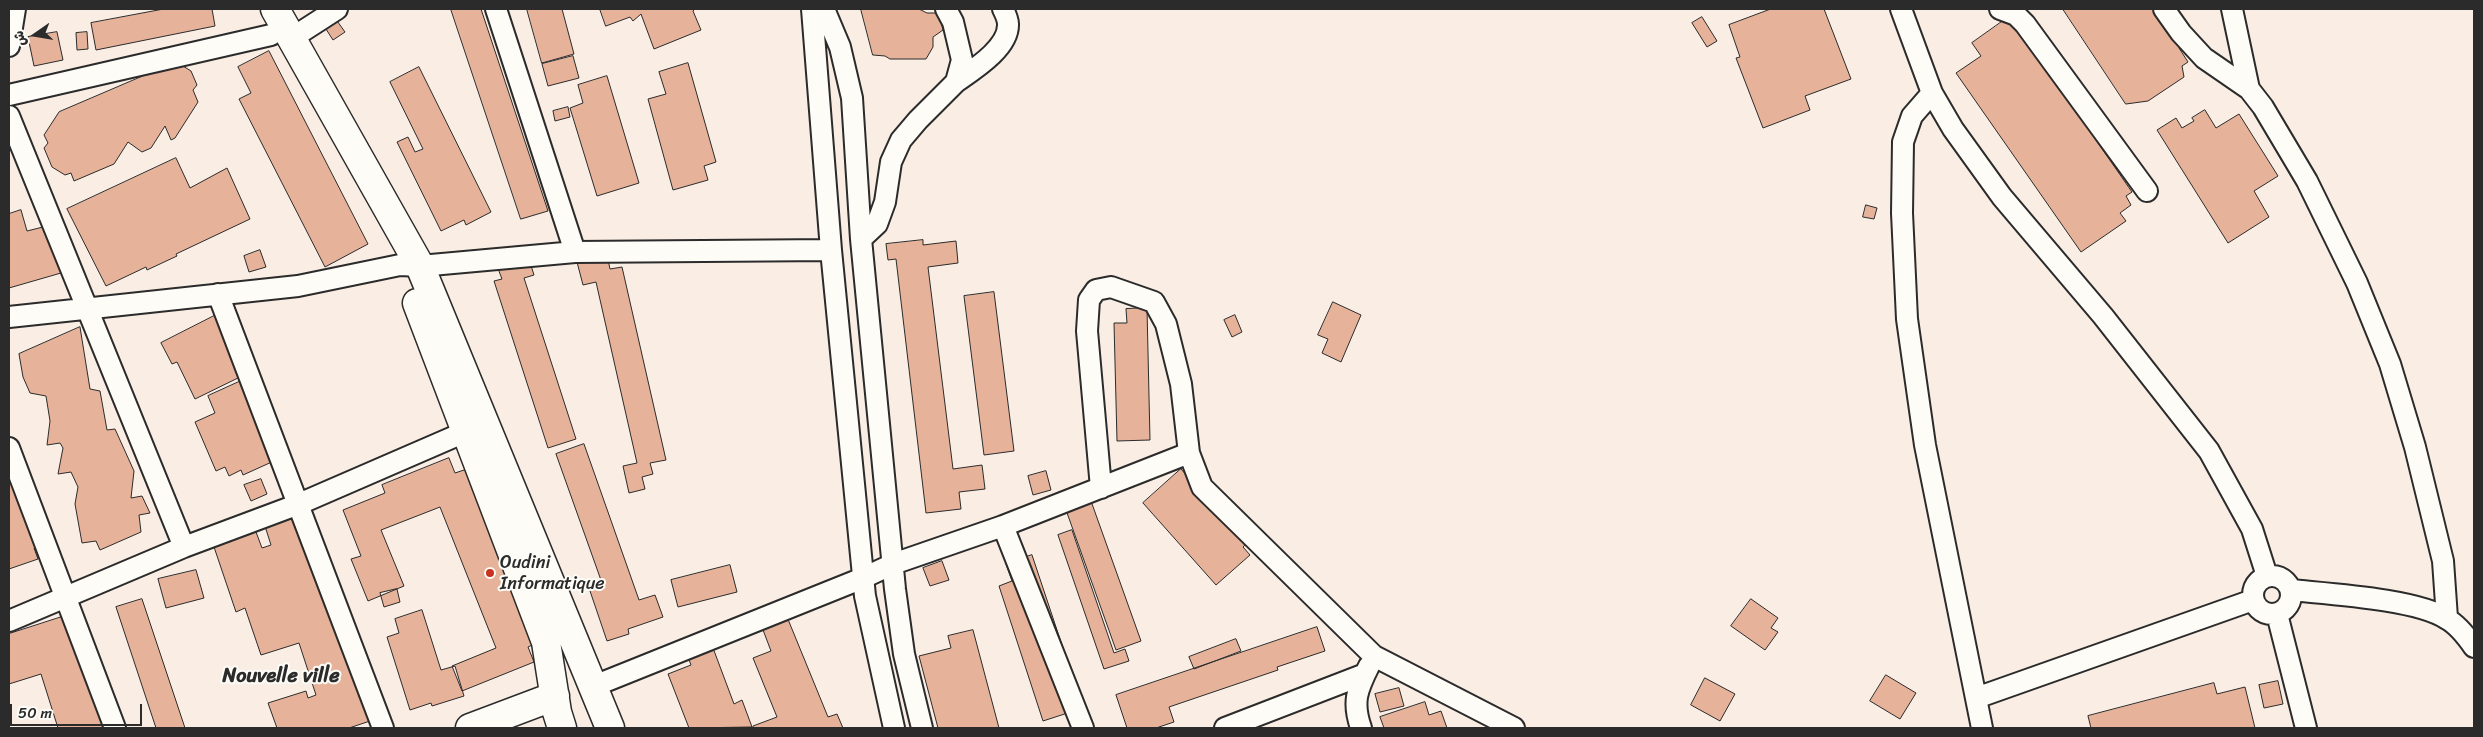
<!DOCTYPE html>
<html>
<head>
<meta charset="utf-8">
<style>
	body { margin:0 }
	#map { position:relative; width:2483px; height:737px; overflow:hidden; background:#f9ede4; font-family:Sriracha,"Playpen Sans Arabic",sans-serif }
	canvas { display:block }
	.frame { position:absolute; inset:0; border:10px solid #2b2b2b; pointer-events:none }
	.north { position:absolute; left:10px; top:10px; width:50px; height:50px; -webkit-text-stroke:4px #fdfcf7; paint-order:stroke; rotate:257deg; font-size:14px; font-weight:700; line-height:20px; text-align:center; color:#2b2b2b }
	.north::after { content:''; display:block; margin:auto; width:18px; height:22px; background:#2b2b2b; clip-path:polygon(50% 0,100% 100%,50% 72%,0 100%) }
	.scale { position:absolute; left:10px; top:704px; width:132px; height:22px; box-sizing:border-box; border:2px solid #2b2b2b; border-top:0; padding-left:6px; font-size:15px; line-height:18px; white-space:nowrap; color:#2b2b2b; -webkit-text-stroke:4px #fdfcf7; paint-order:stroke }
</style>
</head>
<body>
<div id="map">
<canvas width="2483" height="737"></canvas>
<div class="frame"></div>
<div class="north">ش</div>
<div class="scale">50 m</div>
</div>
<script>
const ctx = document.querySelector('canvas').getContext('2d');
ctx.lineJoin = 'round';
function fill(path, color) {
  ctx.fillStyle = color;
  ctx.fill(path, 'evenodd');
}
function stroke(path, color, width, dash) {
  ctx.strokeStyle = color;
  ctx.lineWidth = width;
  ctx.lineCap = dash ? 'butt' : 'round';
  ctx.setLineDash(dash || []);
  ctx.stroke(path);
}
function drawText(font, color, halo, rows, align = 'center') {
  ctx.font = font + ' Sriracha,sans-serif';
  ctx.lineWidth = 4;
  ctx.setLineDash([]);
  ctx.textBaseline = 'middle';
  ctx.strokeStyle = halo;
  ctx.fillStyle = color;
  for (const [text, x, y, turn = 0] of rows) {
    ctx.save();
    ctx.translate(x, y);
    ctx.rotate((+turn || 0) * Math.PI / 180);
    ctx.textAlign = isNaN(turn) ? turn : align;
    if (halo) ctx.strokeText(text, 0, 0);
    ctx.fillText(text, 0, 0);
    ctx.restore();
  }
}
const building = new Path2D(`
	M164 9H212L215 26 96 50 91 23Z
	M451 9H481L548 211 521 219Z
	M527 9H562L574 54 542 63Z
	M600 9H695L693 11 701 30 654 49 641 14 633 21 630 17 606 26Z
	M861 9H919L927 13H939L943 30 933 37V47L926 59H890L885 56 873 55Z
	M1771 9H1824L1851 79 1805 96 1810 110 1763 128 1736 58 1740 57 1729 25Z
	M2063 9H2155L2181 46 2179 48 2188 62 2182 66 2184 77 2148 101 2126 104Z
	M2010 16 2132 192 2126 196 2131 205 2120 213 2126 221 2081 252 1956 73 1981 56 1972 43Z
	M1702 17 1717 41 1707 47 1692 23Z
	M335 18 345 32 333 40 324 26Z
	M57 32 63 60 34 66 28 37Z
	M87 32 88 49 77 50 76 33Z
	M269 51 368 244 325 267 239 99 251 93 238 67Z
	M573 56 579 78 548 86 542 64Z
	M181 60 183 66 191 71 197 85 193 90 198 102 175 138 171 140 165 126 151 148 142 152 128 142 114 164 74 181 71 173 65 175 52 167 44 148 48 143 44 135 59 112Z
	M688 63 716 162 704 166 708 180 673 190 648 99 666 94 659 72Z
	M419 67 491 212 466 225 464 220 441 231 397 142 408 137 415 152 423 149 390 82Z
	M607 76 639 183 597 196 570 108 583 103 578 85Z
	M568 107 570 117 555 121 553 111Z
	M2205 110 2216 128 2239 114 2278 176 2254 191 2269 217 2228 243 2157 130 2176 118 2182 128 2194 121 2192 118Z
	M176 158 190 188 227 168 250 219 176 254 177 256 147 270 146 267 106 286 67 209Z
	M1866 205 1877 208 1874 219 1863 217Z
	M21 210 27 231 47 226 61 273 9 288V214Z
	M923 240V245L956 241 958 263 928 267 953 469 982 465 985 489 959 492 961 509 926 513 896 259 888 260 886 244Z
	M260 250 266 267 249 272 244 256Z
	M607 255 610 269 622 267 666 460 650 463 653 474 642 477 645 489 629 493 623 466 637 463 596 282 583 285 577 262Z
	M528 256 534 275 524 278 576 439 548 448 494 281 502 279 497 266Z
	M994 292 1014 451 984 455 964 296Z
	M1333 302 1361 315 1341 362 1322 353 1328 339 1318 335Z
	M1147 308 1150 440 1117 441 1114 323H1127L1126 309Z
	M218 314 242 363 234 366 240 377 195 399 177 362 172 364 161 343Z
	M1235 315 1242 332 1232 337 1224 320Z
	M80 327 90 389 100 391 107 430 115 429 134 471 131 498 142 496 150 513 139 515 141 532 100 550 96 541 82 543 75 504 78 487 71 472 58 474 63 448 60 443 47 445 50 421 46 396 30 393 23 377 19 354Z
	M241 381 285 456 243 475 241 470 229 476 225 467 216 471 195 422 215 413 208 396Z
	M584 444 639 600 655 595 663 617 628 629 629 634 607 641 589 588 602 583 556 454Z
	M9 448 41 546 34 548 38 559 9 569Z
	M449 458 455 473 470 468 541 641 528 647 534 662 462 691 452 666 496 648 440 507 381 530 404 586 368 601 351 559 361 556 343 510 385 493 382 485Z
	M1181 469 1247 543 1243 547 1250 555 1216 585 1143 503Z
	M1046 471 1051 490 1033 495 1028 476Z
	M261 479 267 494 251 501 244 485Z
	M1091 501 1141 641 1116 650 1066 510Z
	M308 508 379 718 349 728H277L268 703 306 691 308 698 316 695 299 643 261 655 245 608 236 612 214 547 256 532 262 548 271 545 264 523Z
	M1072 530 1114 653 1125 649 1129 661 1104 669 1058 535Z
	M1032 555 1083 708 1043 721 999 586 1012 581 1006 564Z
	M942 561 949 580 930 586 923 568Z
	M730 565 737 592 678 607 671 580Z
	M196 570 204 598 166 608 158 579Z
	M397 589 400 602 384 607 380 593Z
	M142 599 185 728H156L116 607Z
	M1751 599 1778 618 1771 628 1778 632 1765 650 1731 626Z
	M422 610 441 670 455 666 464 696 432 706 431 703 410 710 387 637 399 633 395 619Z
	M785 612 828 717 837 714 843 728H753V726L777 717 753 658 771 651 760 622Z
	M68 615 105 728H58L41 674 9 684V634Z
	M1317 627 1325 651 1277 667 1278 670 1169 707 1174 722 1156 728H1127L1116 695Z
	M973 630 999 728H938L919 656 951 648 948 636Z
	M1236 639 1241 651 1194 669 1189 657Z
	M710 640 734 704 742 700 752 727 689 728 668 674 691 665 685 649Z
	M1886 675 1916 693 1900 719 1870 701Z
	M1705 678 1735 694 1720 721 1691 705Z
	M2278 681 2283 704 2264 708 2259 685Z
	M2214 683 2217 694 2245 687 2255 728H2091L2088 716Z
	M1399 688 1404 706 1380 712 1375 694Z
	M1425 702 1429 715 1441 711 1447 728H1384L1380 717Z`);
fill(building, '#e7b29a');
stroke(building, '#2b2b2b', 1);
const street = new Path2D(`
	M496 9 575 252
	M812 9 831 250 865 596 894 728
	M824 9 840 47 852 98 861 239 895 589 904 654 922 728
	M1901 9 1932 93 1953 129 2002 197 2103 316 2209 451 2252 529 2267 576
	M2000 9 2016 15 2025 24 2147 191
	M2164 9 2181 33 2204 58 2249 89 2263 107 2307 181 2357 283 2390 364 2415 447 2443 561 2447 618
	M2232 9 2249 89
	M292 38 337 9
	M9 46 15 9
	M956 82C973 70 1009 48 1008 24 1008 19 1005 13 1003 9
	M1932 93 1912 116 1903 142 1902 213 1907 319 1925 445 1982 728
	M9 95 271 35
	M9 116 184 547
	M861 239 877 224 885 202 891 162 901 140 918 120 956 82 962 60 953 22 946 9
	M218 294 383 728
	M9 317 298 286 400 265 420 266 575 252 831 250
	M9 448 115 728
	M1101 488 1087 331 1089 300 1096 290 1111 287 1154 302 1166 324 1181 384 1189 453 1202 487 1374 656 1514 728
	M1003 526 1083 728
	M2253 595a19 19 0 1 1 38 0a19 19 0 1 1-38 0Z
	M2291 590C2329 594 2418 599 2447 619 2458 625 2467 637 2474 647
	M2277 614 2306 728
	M9 621 184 547 299 504 465 432
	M594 686 863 578 893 564 1003 526 1189 453
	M1976 698 2253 600
	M1225 728 1365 674
	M1361 728C1352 702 1357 690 1369 666`);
const secondary = new Path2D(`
	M275 9 420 266 610 728
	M417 303 546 642 557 712 562 728
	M470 728 555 696`);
stroke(street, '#2b2b2b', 24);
stroke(secondary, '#2b2b2b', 31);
stroke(street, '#fdfcf7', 20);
stroke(secondary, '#fdfcf7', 28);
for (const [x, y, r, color] of [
	[490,573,5,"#c8321e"]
]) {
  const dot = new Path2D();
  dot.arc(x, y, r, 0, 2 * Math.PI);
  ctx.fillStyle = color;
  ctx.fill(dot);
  stroke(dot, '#fdfcf7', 2);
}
drawText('18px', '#2b2b2b', '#fdfcf7', [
	["Oudini",500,563],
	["Informatique",500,584]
], 'left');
drawText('bold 20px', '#2b2b2b', '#fdfcf7', [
	["Nouvelle ville",281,677]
]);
</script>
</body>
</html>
